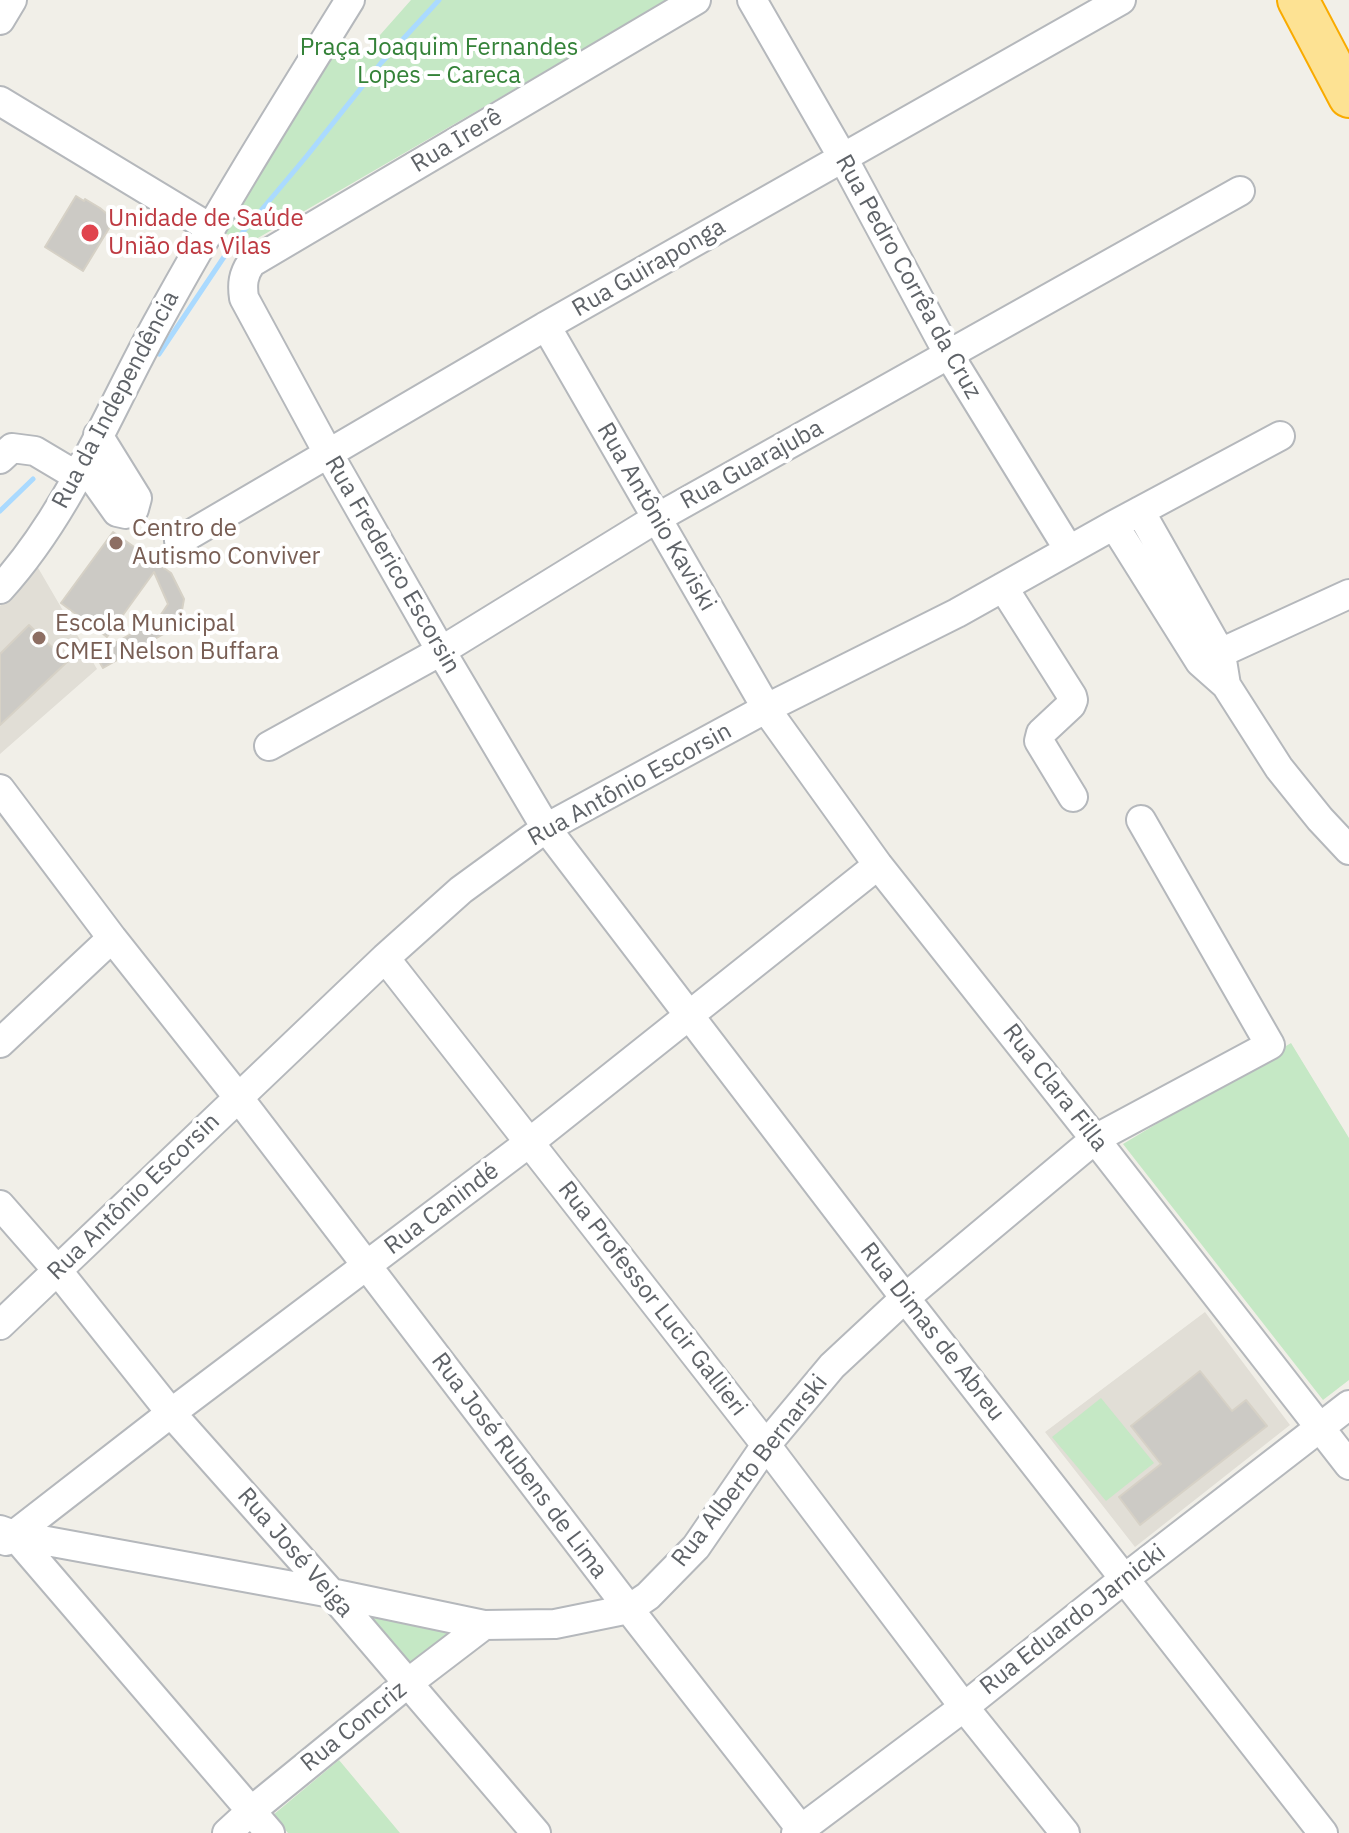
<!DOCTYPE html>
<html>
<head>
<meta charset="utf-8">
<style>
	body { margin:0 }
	canvas { display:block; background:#f1efe8 }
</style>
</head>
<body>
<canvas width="1349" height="1833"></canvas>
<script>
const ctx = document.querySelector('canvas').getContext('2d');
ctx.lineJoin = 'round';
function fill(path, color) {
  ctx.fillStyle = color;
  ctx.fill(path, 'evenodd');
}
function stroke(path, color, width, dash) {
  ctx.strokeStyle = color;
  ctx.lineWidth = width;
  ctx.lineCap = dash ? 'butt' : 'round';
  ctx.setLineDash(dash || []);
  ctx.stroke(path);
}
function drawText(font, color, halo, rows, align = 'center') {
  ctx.font = font + ' "IBM Plex Sans",sans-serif';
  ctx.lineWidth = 8;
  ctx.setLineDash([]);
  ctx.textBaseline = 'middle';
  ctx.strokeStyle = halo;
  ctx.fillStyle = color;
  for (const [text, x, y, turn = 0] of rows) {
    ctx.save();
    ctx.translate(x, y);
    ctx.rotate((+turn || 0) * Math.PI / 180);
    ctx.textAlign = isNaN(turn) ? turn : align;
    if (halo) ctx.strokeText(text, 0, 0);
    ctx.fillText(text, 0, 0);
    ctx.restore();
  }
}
fill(new Path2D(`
	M37 566 97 669 0 754V606Z
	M1205 1312 1290 1425 1135 1547 1045 1432Z`), '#e1ded6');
fill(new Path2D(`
	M411 0H668L251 242 214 230 331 44 357 61Z
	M1291 1043 1349 1138V1380L1323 1400 1123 1144Z
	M1101 1398 1154 1463 1106 1501 1052 1437Z
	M360 1609 461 1632 410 1672Z
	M339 1760 400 1833H288L273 1815Z`), '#c5e8c5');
stroke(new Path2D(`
	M159 354 232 245 306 157 381 63 439 0
	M0 511 33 479`), '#aadaff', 5);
const building = new Path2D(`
	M76 196 84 201 85 199 100 208 114 220 83 271 45 247Z
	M113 532 171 573 184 599 182 610 169 631 103 668 95 654 158 619 168 604 154 572 107 637 61 603Z
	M29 625 67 662 0 725V654Z
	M1200 1371 1232 1411 1246 1400 1267 1426 1140 1525 1119 1497 1161 1464 1131 1426Z`);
fill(building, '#cccac5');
stroke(building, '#d6d1c6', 2);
const minor = new Path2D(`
	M696 0 251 263C243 275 242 284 244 298L328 453 441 651 546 828 905 1298 1323 1833
	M752 0 843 158 949 355 1069 550
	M0 20 12 0
	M0 101 210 228
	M546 326 771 716 878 865 1095 1139 1349 1465
	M0 459 12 448 35 451 77 476
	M83 464 117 512 126 514 134 509 137 498 98 435
	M1140 511 1221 654 1226 685
	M1114 525 1200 662 1226 685 1279 768 1320 819 1349 850
	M179 541 546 326 1121 0
	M1003 587 1072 696 1073 700 1071 705 1041 733 1039 741 1073 797
	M0 589C71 511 109 409 160 318 219 210 285 105 350 0
	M1205 660 1349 594
	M269 746 441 651 657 518 1240 191
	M0 789 112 938 238 1097 629 1609 804 1833
	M385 958 766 1445 964 1707 1065 1833
	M0 1043 112 938
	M0 1205 57 1270 171 1413 331 1593 536 1833
	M0 1325 385 958 461 890 546 828 767 708 957 613 1114 525 1280 436
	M0 1530 14 1535 331 1593 484 1625 555 1624 629 1609 648 1596 696 1547 766 1445 832 1366 905 1298 1095 1139 1270 1045 1141 820
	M14 1535 270 1833
	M6 1541 171 1413 530 1142 878 865
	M227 1833 251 1811 408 1683 484 1625
	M796 1833 964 1707 1124 1579 1349 1405`);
const highway = new Path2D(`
	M1298 0 1349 97`);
stroke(minor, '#b5b8bc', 32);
stroke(highway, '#f9ab00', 44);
stroke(minor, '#fff', 28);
stroke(highway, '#fde293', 40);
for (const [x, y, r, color] of [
	[90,233,10,"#e0444e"],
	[116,543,8,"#8d6e63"],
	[39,638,8,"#8d6e63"]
]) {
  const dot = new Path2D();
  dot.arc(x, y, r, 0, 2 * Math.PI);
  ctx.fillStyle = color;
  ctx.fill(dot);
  stroke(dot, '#fff', 3);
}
drawText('24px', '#348238', '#fff', [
	["Praça Joaquim Fernandes",439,48],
	["Lopes – Careca",439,76]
]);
drawText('24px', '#5f6368', '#fff', [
	["Rua Irerê",457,141,-31],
	["Rua Guiraponga",649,268,-30],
	["Rua Pedro Corrêa da Cruz",908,277,61],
	["Rua da Independência",116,400,-62],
	["Rua Guarajuba",752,465,-29],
	["Rua Antônio Kaviski",656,517,60],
	["Rua Frederico Escorsin",392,565,60],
	["Rua Antônio Escorsin",630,785,-29],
	["Rua Clara Filla",1055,1088,52],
	["Rua Antônio Escorsin",134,1197,-44],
	["Rua Canindé",442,1209,-37],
	["Rua Professor Lucir Gallieri",652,1299,52],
	["Rua Dimas de Abreu",932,1332,52],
	["Rua José Rubens de Lima",519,1466,53],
	["Rua Alberto Bernarski",750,1471,-52],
	["Rua José Veiga",295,1553,49],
	["Rua Eduardo Jarnicki",1073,1620,-38],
	["Rua Concriz",354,1727,-39]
]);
drawText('24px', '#be3a42', '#fff', [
	["Unidade de Saúde",108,219],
	["União das Vilas",108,247]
], 'left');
drawText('24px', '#785e54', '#fff', [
	["Centro de",132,529],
	["Autismo Conviver",132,557],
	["Escola Municipal",55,624],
	["CMEI Nelson Buffara",55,652]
], 'left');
</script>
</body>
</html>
